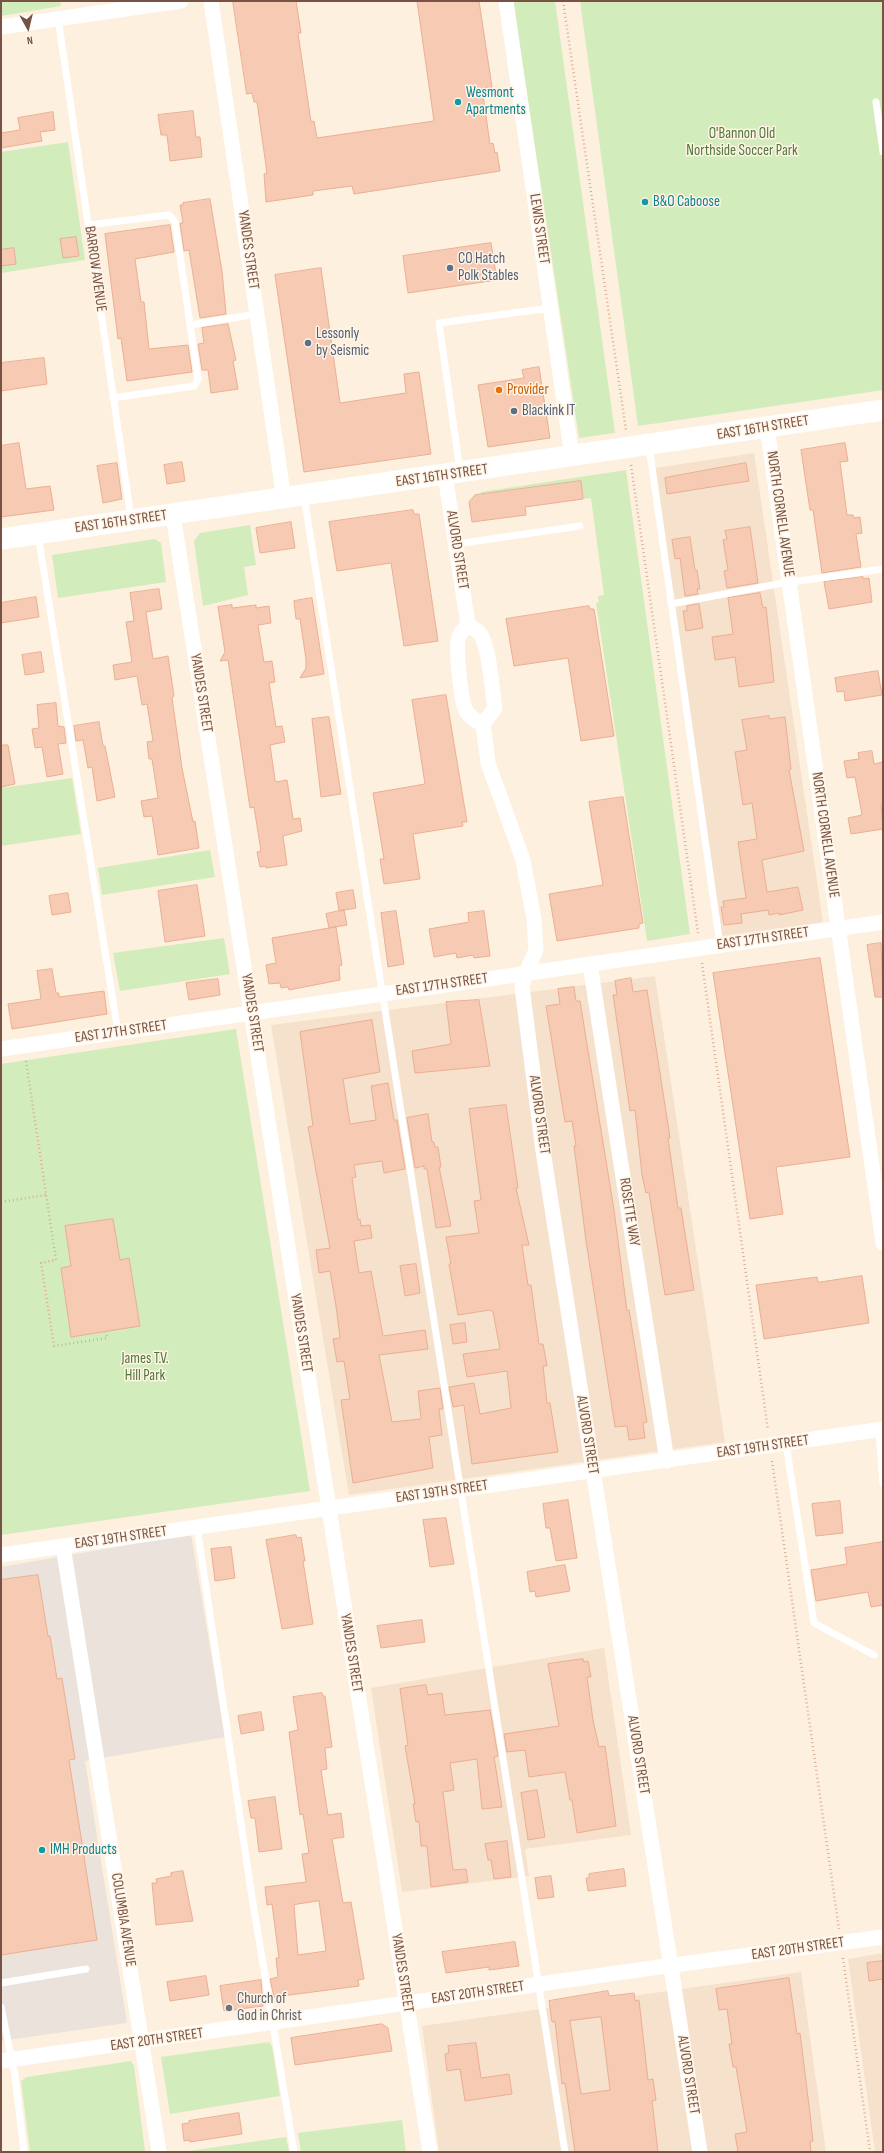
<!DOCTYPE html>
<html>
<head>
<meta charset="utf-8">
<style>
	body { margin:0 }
	#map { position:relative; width:884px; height:2153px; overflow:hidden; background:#fef0de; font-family:"Sofia Sans Condensed",sans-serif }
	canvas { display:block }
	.frame { position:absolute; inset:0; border:2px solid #765344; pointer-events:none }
	.north { position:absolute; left:8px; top:8px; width:40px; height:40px; -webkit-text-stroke:3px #fff4e6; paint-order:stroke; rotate:172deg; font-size:11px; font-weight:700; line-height:16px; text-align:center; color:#765344 }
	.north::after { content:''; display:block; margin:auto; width:14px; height:18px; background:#765344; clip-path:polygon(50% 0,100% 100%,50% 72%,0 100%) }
</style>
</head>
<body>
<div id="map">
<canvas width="884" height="2153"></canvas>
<div class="frame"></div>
<div class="north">N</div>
</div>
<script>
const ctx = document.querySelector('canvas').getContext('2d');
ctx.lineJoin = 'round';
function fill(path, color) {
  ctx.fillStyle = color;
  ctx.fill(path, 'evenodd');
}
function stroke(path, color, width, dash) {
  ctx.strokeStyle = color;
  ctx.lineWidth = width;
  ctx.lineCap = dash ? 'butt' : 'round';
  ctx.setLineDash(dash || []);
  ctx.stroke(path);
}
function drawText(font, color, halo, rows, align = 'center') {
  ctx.font = font + ' "Sofia Sans Condensed",sans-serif';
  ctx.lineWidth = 3;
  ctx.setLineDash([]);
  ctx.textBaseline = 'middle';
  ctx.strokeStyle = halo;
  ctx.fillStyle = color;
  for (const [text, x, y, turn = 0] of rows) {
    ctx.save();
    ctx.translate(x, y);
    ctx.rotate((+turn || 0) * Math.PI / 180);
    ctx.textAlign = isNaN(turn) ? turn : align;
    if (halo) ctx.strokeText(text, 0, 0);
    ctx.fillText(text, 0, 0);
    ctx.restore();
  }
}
fill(new Path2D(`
	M754 453 823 922 722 936 655 468Z
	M655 976 725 1442 349 1495 271 1025Z
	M604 1648 631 1835 525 1849 529 1876 402 1892 371 1688Z
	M883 1953V2152H875L848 1959Z
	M801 1972 826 2152H439L422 2026Z`), '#f6e1cc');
fill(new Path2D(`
	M191 1534 225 1737 85 1761 127 2023 1 2041V1567Z`), '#ebe2db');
fill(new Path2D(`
	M1 1H60L61 6 1 16Z
	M513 1H555L615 433 579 438Z
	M580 1H883V390L638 426Z
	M68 142 85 260 1 273V152Z
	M626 470 690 934 647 941 596 603 599 602 598 596 604 595 591 498 583 499 581 481 481 494V492Z
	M250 525 256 565 244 567 248 595 203 606 194 541 200 533Z
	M155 539 161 543 166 582 58 598 52 555Z
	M72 778 81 834 1 846V788Z
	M210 850 215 877 102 895 98 868Z
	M224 938 230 974 120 991 113 953Z
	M236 1029 310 1491 1 1535V1064Z
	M269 2042 272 2046 280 2096 170 2114 161 2057Z
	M131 2061 134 2066 145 2151 30 2152 21 2081 27 2077Z
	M402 2120 406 2152H301L298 2133Z
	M286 2137 289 2152H182Z`), '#d2ecbc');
const building = new Path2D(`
	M233 1H296L301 33H298L311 122 314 121 317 138 434 121 417 1H479L492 87 482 88 490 144 493 143 495 153 497 152 500 171 354 194 352 186 313 191V195L266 202 264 174 267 173 257 102H254L252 93 247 94Z
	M193 111 196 137H200L202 157 170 161 167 135H161L158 115Z
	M53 112 55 130 40 132 42 141 1 148V133L20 130 18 118Z
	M210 199 222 271 226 314 200 318 189 250 184 251 180 223H183L180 205H183V203Z
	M170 225 174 252 135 259 141 302H144L149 349 188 345 192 372 127 381 121 338 118 339 105 234Z
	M76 237 79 256 63 258 60 239Z
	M491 243 497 280 408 293 403 256Z
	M14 248 16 264 1 266V250Z
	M321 268 340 403 406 393 404 374 419 372 431 454 304 472 275 275Z
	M228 324 236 360 233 361 238 389 211 393 208 370H202L198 344 204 343 202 328Z
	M44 358 47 384 1 391V363Z
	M539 367 550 438 488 447 478 385 524 378 522 370Z
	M19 443 26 489 50 486 54 510 1 517V446Z
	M845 443 848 461 840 462 847 515H853L854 518 860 517 862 533 856 534 861 567 822 573 813 510H810L801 450Z
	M182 462 185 481 167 484 164 465Z
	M117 463 122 499 103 503 97 466Z
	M746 463 749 481 667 494 665 478Z
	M581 481 583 499 525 507 526 515 472 522 469 502 475 495Z
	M413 510 414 514H419L438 641 404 646 391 563 337 571 329 522Z
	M291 522 295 548 260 553 256 528Z
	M750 527 758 583 727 588 724 571 728 570 723 540 727 539 725 531Z
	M690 537 695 570H697L700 589H697L698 594 685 596 680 558 675 559 672 540Z
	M863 577V579L869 578 872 602 829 609 824 582Z
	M159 589 162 609 146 612 153 659 168 656 174 696 172 698 182 768 193 822 195 821 199 848 158 855 152 816 144 817 141 801 158 798 152 759H149L147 742 153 741 147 704 142 705 137 676 115 680 113 665 132 662 126 622 134 621 130 593Z
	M760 593 763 608 766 607 774 682 739 687 735 657 715 660 712 637 733 634 728 598Z
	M36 597 39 617 1 623V603Z
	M312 598 324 674 300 678 306 668V659L300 619H296L294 601Z
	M699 604 703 628 686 631 683 611H687V606Z
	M232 605V608L256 605V608L269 606 271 623 258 625 264 662 272 661 275 682 269 683 276 727 282 726 285 742 270 745 275 780 276 782 287 780 293 819 300 818 302 831 283 836 287 865 266 868V866L260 867 257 852 261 851 254 807 250 808 228 660 220 661 225 652 218 607Z
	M589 606 590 609H594L614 736 581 741 568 658 514 666 506 619Z
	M41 652 44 672 25 675 22 655Z
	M878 671 882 695 845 701 844 691 837 692 835 678Z
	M446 695 467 822H462L463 826 413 834 420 879 384 884 380 859H384L373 793 425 784 412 700Z
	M56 703 58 726 64 727 66 743 58 744 63 774 47 777 42 747 35 748 32 729 39 728 37 705Z
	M769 716V719L785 717 791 769 789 770 804 851 762 860 767 892 798 887 803 910 779 915V913L769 915 768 910 741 914 742 923 724 925 721 907H724L723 901 746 898 738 842 757 839V838L752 803 743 805 735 752 747 750 742 720Z
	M329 717 341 794 321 797 312 719Z
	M99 722 103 746H105L115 797 97 801 92 767 88 768 83 740 76 741 74 726Z
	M1 745H8L15 784 1 787Z
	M872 751 874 764 883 762V804H881L883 829 851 834 848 818 862 815 855 777 847 778 844 761 859 759 858 753Z
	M623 797 643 923 639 924V928L557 941 549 894 603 885 589 802Z
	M197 885 205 936 165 942 158 891Z
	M353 890 356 908 339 911 336 893Z
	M68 893 71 912 52 915 49 896Z
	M344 910 347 925 329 928 336 927 342 965 339 966 340 980 289 990 288 987 281 988 280 983 269 984 266 965 276 963 272 938 329 928 326 914Z
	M396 911 404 964 388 967 381 913Z
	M484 911 490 956 474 958 473 955 457 958 456 953 434 957 429 929 469 922 468 913Z
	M881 943 883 997H875L867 945Z
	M820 958 850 1157 776 1167 783 1214 750 1219 713 973Z
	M52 969 56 993H59V997L104 991 107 1014 12 1029 8 1004 41 999 37 971Z
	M631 978 633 992 647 990 667 1118 670 1138H668L678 1208H681L694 1290 665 1295 649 1192 646 1193 642 1175 635 1110 630 1111 613 995H617L615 981Z
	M218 979 220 995 189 1000 186 983Z
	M574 987 576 1001H580L614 1210 627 1311 629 1310 647 1422 643 1423 645 1438 629 1440 627 1426 615 1427 586 1241 574 1146H576L572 1121 565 1122 546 1006 560 1004 558 989Z
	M479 1000 490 1066 415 1073 412 1051 451 1044 446 1002Z
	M372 1020 380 1072 343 1079 350 1124 376 1120 371 1086 388 1083 394 1120H397L405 1169 384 1173 382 1161 354 1165 356 1177 352 1178 358 1220 360 1219 361 1226 370 1225 372 1238 354 1241 359 1273 371 1271 383 1336 425 1330 428 1349 379 1355 392 1422 421 1419 418 1391 440 1388 443 1409H439L442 1435 429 1437 433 1468 353 1483 341 1400 350 1399 344 1361 337 1362 333 1339 340 1338 336 1306 330 1271 319 1273 316 1250 330 1248 308 1127 313 1126 300 1032Z
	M506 1105 518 1188H516L529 1245H522L528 1285H531L539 1344H543L547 1366H543L547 1403H550L558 1452 472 1464 464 1405 453 1407 449 1387 474 1383 480 1414 511 1408 507 1371 467 1377 463 1354 500 1349 493 1312 490 1310 458 1315 449 1264H451L446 1237 479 1233 474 1201 481 1200 469 1109Z
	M428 1114 432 1142H434L435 1147H438L441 1167H439L451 1226 436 1228 427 1169H424V1166L415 1168 407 1118Z
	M113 1219 120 1260 129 1258 140 1326 71 1337 61 1268 71 1266 65 1226Z
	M416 1264 420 1293 405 1296 400 1266Z
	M862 1276 869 1323 764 1339 756 1285 817 1277 818 1282Z
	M465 1323 467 1342 453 1344 450 1325Z
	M568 1500 577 1558 556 1561 550 1528H546L543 1504Z
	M840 1501 843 1533 816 1536 812 1504Z
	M446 1518 454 1564 430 1567 423 1520Z
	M296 1535 297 1538 301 1537 305 1561H303L313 1624 282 1629 266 1540Z
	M883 1542V1605L871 1607 868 1592 816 1601 811 1570 847 1564 845 1548Z
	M231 1547 235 1578 215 1581 211 1549Z
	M565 1565 570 1591 536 1597 535 1591 530 1592 527 1572Z
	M38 1575 48 1636H50L57 1679 62 1678 75 1759 69 1760 97 1940 1 1955V1580Z
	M422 1620 425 1642 381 1648 377 1626Z
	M583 1659 584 1662 588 1661 591 1677H587L593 1720 599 1747 605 1746 616 1826 577 1833 572 1800H570L565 1772 529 1777 525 1750 507 1752 504 1734 559 1726 548 1664Z
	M426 1685 428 1695 442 1693 445 1715 490 1710 498 1756 494 1757 502 1807 482 1809 477 1759 450 1763 454 1790 443 1792 453 1870 466 1869 468 1882 431 1887 427 1846H421L419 1821 416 1822 413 1804H415L405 1746 408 1745 400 1689Z
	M322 1693 323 1696H325L332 1747 325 1748 327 1769 321 1770 328 1815 341 1813 344 1837 332 1839 343 1903 351 1902 364 1979 358 1980 359 1986 274 1997 270 1979 278 1977 276 1958H279L272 1904 267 1905 265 1887 306 1882 302 1854 309 1853 303 1814 300 1815 289 1732 298 1730 293 1697ZM319 1901 326 1951 298 1955 294 1905Z
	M261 1712 264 1730 241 1734 238 1716Z
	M537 1790 545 1837 528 1840 521 1793Z
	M275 1797 282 1849 259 1852 255 1818H251L248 1801Z
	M507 1841 511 1877 494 1879 491 1860H488L485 1844Z
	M624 1869 626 1886 588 1891 586 1878H589V1874Z
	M183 1871 193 1921 156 1925 152 1883H157L156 1879 171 1876V1873Z
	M551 1876 554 1897 538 1899 535 1878Z
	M515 1942 519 1966 489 1970V1967L446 1973 442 1952Z
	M883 1961V1979L869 1981 867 1963Z
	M206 1976 209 1995 170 2001 167 1982Z
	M789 1978 797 2034 800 2033 810 2114 813 2141 810 2142 811 2152H738L735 2134 747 2132 736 2067H733L729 2044H732L727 2009 719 2010 716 1989Z
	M261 1980 263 2006 224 2011 220 1986Z
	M608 1991 609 1996 634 1993 635 2001 639 2000 648 2080 653 2079 656 2100 652 2101 658 2152H575L565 2083 562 2084 555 2021 552 2022 549 2001ZM601 2017 610 2090 581 2094 570 2021Z
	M382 2024 388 2028 392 2051 295 2065 291 2038Z
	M476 2043 481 2078 509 2074 512 2094 465 2101 460 2069 447 2071 445 2054 449 2053 448 2046Z
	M239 2113 242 2134 190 2142V2140L184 2141 182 2124 189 2123V2121Z`);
fill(building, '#f6cab3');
stroke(building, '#eaaf92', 1);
stroke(new Path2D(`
	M563 1 626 430
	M631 465 698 933
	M702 963 768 1430
	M26 1061 56 1260 41 1263 54 1346 107 1338 106 1332
	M1 1202 46 1195
	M772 1461 839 1929
	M843 1958 870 2152`), '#daad97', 2.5, [1, 3]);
stroke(new Path2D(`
	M58 18 131 518
	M876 102 883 152
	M88 225 169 215 175 222 198 379 194 386 113 398
	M190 325 257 314
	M649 446 720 945
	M460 471 439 323 550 308
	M304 496 565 2152
	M38 535 118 1032
	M456 544 580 526
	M671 604 778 584 883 569
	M879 1430 883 1484
	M786 1444 814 1623 874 1655
	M197 1527 251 1891 294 2152
	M1 1983 86 1969
	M1 2007 15 2076 24 2152`), '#fff', 7);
stroke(new Path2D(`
	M211 1 284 499
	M506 1 572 457
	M1 27 181 1
	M767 427 883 1243
	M445 475 468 625
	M173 515 430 2152
	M468 625C463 630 459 634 458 640 456 652 461 702 466 711 470 718 476 721 483 724
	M468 625C473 628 480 631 482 637 490 654 492 689 495 708L483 724
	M483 724 488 763 523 860 534 919 536 950 526 973 522 987 543 1151 700 2152
	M590 964 667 1461
	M1 1049 883 922
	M63 1546 159 2152
	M1 1555 883 1429
	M1 2061 659 1967 883 1937`), '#fff', 15);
stroke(new Path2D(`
	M1 539 883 410`), '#fff', 21);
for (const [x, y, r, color] of [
	[458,102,4,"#0f9aa8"],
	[645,202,4,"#0f9aa8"],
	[450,268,4,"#5c6f8a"],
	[308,343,4,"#5c6f8a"],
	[499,390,4,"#e8710a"],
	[514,411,4,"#5c6f8a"],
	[42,1850,4,"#0f9aa8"],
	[229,2008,4,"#6b7280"]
]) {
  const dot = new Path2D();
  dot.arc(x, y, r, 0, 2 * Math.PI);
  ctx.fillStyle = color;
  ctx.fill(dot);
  stroke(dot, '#fff4e6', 1.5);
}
drawText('15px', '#0d838f', '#fff4e6', [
	["Wesmont",466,93],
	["Apartments",466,110],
	["B&O Caboose",653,202],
	["IMH Products",50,1850]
], 'left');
drawText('15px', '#4f7739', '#fff4e6', [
	["O'Bannon Old",742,134],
	["Northside Soccer Park",742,151],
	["James T.V.",145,1359],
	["Hill Park",145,1376]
]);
drawText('15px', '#765344', '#fff4e6', [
	["LEWIS STREET",539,229,82],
	["YANDES STREET",248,250,82],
	["BARROW AVENUE",95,269,82],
	["EAST 16TH STREET",763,428,-9],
	["EAST 16TH STREET",442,476,-8],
	["NORTH CORNELL AVENUE",780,514,82],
	["EAST 16TH STREET",121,522,-8],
	["ALVORD STREET",457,550,81],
	["YANDES STREET",201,693,81],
	["NORTH CORNELL AVENUE",825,835,82],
	["EAST 17TH STREET",763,939,-8],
	["EAST 17TH STREET",442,985,-8],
	["YANDES STREET",252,1013,81],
	["EAST 17TH STREET",121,1032,-8],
	["ALVORD STREET",539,1115,82],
	["ROSETTE WAY",629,1212,81],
	["YANDES STREET",301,1333,81],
	["ALVORD STREET",587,1435,81],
	["EAST 19TH STREET",763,1447,-8],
	["EAST 19TH STREET",442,1492,-8],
	["EAST 19TH STREET",121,1538,-8],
	["YANDES STREET",351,1653,81],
	["ALVORD STREET",638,1755,81],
	["COLUMBIA AVENUE",123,1920,81],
	["EAST 20TH STREET",798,1949,-8],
	["YANDES STREET",402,1973,81],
	["EAST 20TH STREET",478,1993,-8],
	["EAST 20TH STREET",157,2040,-8],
	["ALVORD STREET",688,2075,81]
]);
drawText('15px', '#4e5e75', '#fff4e6', [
	["CO Hatch",458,259],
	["Polk Stables",458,276],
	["Lessonly",316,334],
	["by Seismic",316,351],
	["Blackink IT",522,411]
], 'left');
drawText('15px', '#c56008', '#fff4e6', [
	["Provider",507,390]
], 'left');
drawText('15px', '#5b616d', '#fff4e6', [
	["Church of",237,1999],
	["God in Christ",237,2016]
], 'left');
</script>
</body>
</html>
